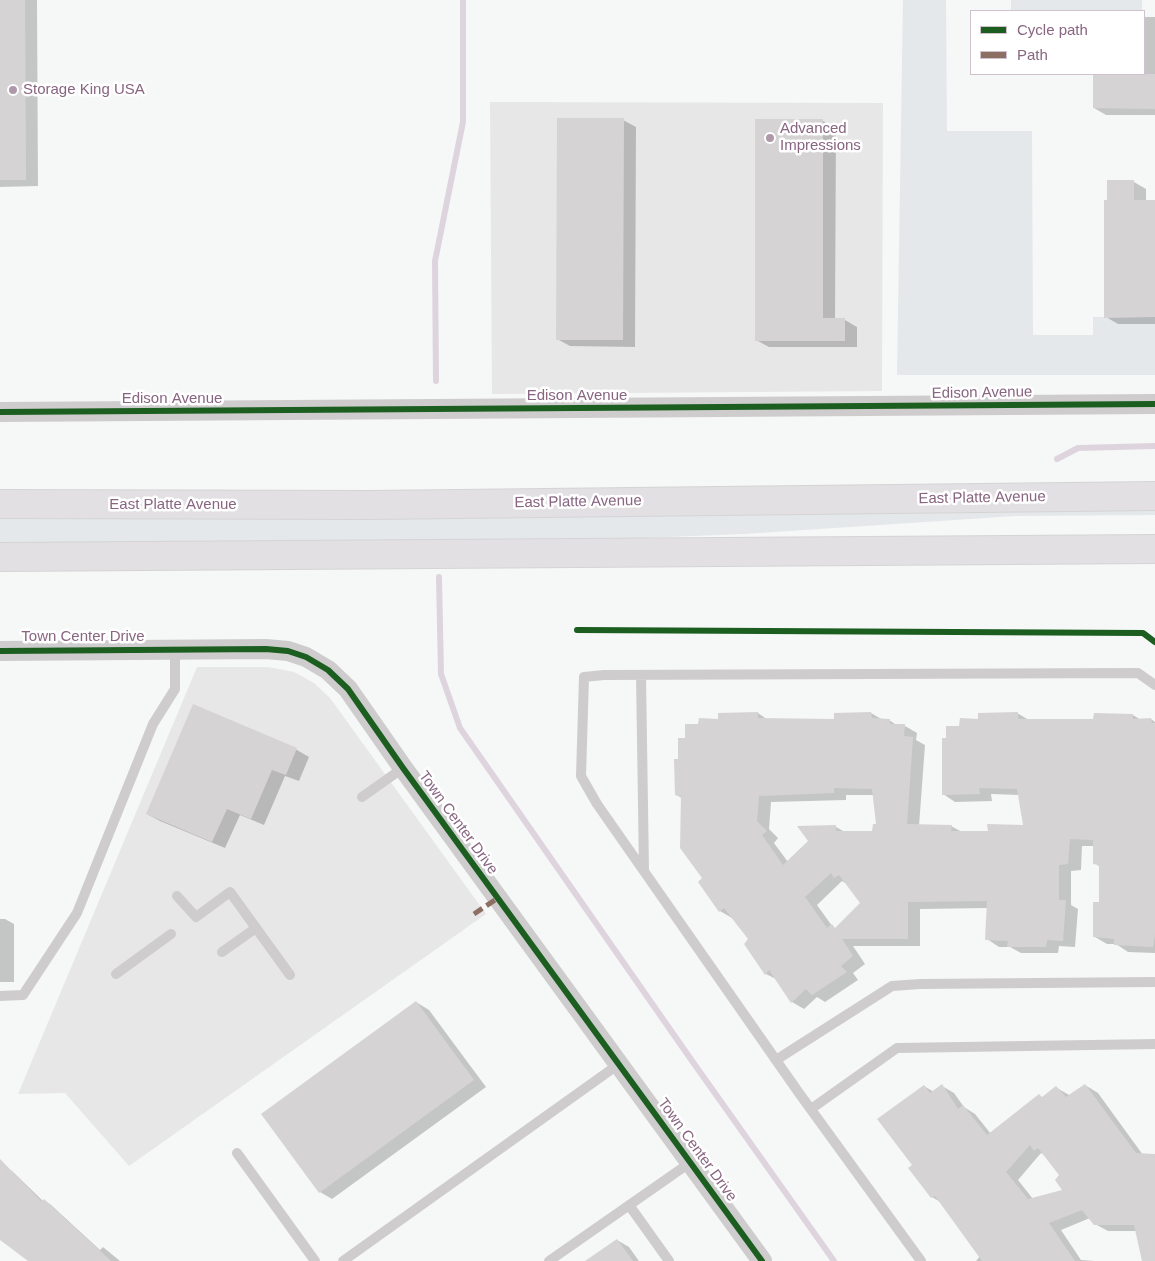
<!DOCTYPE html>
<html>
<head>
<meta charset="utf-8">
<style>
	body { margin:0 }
	#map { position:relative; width:1155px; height:1261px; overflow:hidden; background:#f6f7f7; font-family:Helvetica,sans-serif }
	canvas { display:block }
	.legend { position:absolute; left:970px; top:10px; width:175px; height:65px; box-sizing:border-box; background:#fff; border:1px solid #cfc1cd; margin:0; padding:6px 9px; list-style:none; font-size:15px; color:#886581 }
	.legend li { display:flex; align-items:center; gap:10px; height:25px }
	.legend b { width:25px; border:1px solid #cfc1cd }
</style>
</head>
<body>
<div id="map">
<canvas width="1155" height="1261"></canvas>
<ul class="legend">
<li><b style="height:6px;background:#1b5e20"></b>Cycle path</li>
<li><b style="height:6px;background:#8d6e63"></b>Path</li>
</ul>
</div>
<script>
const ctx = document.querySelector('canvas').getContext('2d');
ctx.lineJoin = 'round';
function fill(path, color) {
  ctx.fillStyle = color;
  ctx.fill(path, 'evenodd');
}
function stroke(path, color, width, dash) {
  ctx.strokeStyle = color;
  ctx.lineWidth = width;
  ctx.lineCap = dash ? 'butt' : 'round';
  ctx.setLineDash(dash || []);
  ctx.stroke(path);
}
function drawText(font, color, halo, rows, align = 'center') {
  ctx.font = font + ' Helvetica,sans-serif';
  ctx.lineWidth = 5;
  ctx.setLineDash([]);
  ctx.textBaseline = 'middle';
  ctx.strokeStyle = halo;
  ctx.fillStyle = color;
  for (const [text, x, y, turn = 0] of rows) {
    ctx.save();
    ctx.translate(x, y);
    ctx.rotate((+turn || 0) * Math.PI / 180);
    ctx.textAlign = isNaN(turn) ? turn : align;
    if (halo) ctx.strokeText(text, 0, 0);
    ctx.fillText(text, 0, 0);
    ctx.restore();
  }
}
fill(new Path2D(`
	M490 102 883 103 882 391 492 394Z
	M197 667H268L294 672 314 683 330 698 486 914 129 1166 65 1093 18 1094Z`), '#e8e7e8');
fill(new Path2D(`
	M903 0H946L947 131H1032L1033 335H1093V317H1155V375H897Z
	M1011 0H1142V11H1011Z
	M1155 508V515L1015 516 744 534 592 540 0 543V514Z`), '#e4e8ea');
fill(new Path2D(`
	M0 0H37L38 186 0 187Z
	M1144 17H1155V115H1106L1094 108V74H1144Z
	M623 120 636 127 635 347 570 346 557 339Z
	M757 120 823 121 836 128 835 320H845L857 327V347H769L756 340Z
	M1134 182 1146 189V201H1155V324H1118L1106 317Z
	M194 706 297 750 309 757 299 781 285 776 264 825 240 815 225 848 160 821 147 814Z
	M758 713 768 720H835L871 713 883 720H889L898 726H905L917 733 916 740 925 745 919 826H951L962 832H989L1025 826 1019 795 991 794 992 801 955 802 943 794 947 739 960 727 979 720 1017 713 1029 720 1095 721V715H1133L1141 720 1151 719 1155 722V953L1128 952 1116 944H1107L1095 937 1100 904V867L1095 863V846H1082L1081 870 1071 871V905L1078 909 1075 947 1059 946 1058 953H1021L1010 947H999L987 939 988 908 920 909V946H853L865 964 853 973 858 980 825 1002 817 997 804 1009 792 1002 778 980 766 974 746 944 750 939 732 918 720 911 682 798 676 795 679 760 686 740 699 726 720 720ZM846 795H874L878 826 874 832H845L836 827 788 862 774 843 778 838 769 829 771 802 846 800ZM842 881 847 884 862 903 835 930 817 905Z
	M0 919H5L14 924V982H0Z
	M416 1002 429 1010 486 1087 332 1199 320 1192Z
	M1085 1085 1098 1093 1143 1155 1155 1156V1238L1138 1231H1108L1095 1224 1090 1218 1061 1230 1081 1260 1095 1261H976L980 1256 942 1203 932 1197 913 1165 924 1086 934 1092 942 1086 954 1093 964 1107 975 1114 991 1134 1057 1088 1069 1095ZM1041 1153 1046 1156 1061 1176 1064 1191 1033 1199 1018 1180Z
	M8 1168 13 1172 44 1202V1201L50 1204 100 1250 103 1247 120 1261H30L0 1235V1176Z
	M617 1240 629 1247 639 1261H588Z`), '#0003');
stroke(new Path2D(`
	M436 381 435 261 463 122V0
	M1057 459 1078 448 1155 446
	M439 577 441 674 460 728 690 1058 834 1261`), '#ded4de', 6);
fill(new Path2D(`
	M0 0H25L26 180H0Z
	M1093 74H1155V109L1093 108Z
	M557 118H624L623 340H556Z
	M755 119H823V318H845V341H755Z
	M1107 180H1134V200H1155V317L1104 318V200H1107Z
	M193 704 297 748 286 775 272 770 251 819 227 809 212 842 146 814Z
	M758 712V718L834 719V713L871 712 872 718 890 719V724H905L904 736 913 737 907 824 952 825 951 831H988L987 824 1023 825 1017 789 979 788 980 794 942 795V738H946V726H959L960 718 978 719V713L1018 712V719H1093L1094 713 1133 714V719L1151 718 1152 723H1155V934L1153 947 1114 945V939L1093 937V902H1099V865L1093 864V840L1070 839 1068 864 1059 865V900H1066L1063 941 1047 940 1046 947H1007L1008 941 985 940 987 901 908 902V939H842L853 956 841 966 847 972 812 995 806 989 791 1003 769 970 765 975 744 944 748 939 724 908 719 912 698 882 702 878 680 848 681 796 675 795 674 759H678V738H685V724H698L699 718 718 719V713ZM834 788 872 789 876 824H873L872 831H836V825L797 826 808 841 783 865 762 835 767 831 757 821 759 796 834 793ZM831 873 834 878 839 875 860 903 835 928 832 924 827 928 805 897Z
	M416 1001 474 1080 319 1193 261 1114Z
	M942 1084 958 1109 963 1105 987 1135 1039 1094 1042 1097 1056 1086 1066 1097 1085 1084 1136 1153 1155 1154V1261H1142L1134 1225H1094L1082 1210 1049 1223 1075 1261H982L935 1196 931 1198 908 1168 912 1165 877 1119 924 1085 930 1093ZM1030 1145 1034 1151 1038 1148 1059 1175 1055 1180 1062 1190 1028 1199 1006 1172Z
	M0 1159 42 1202 44 1199 111 1261H28L0 1240Z
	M617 1239 633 1261H585Z`), '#d6d3d5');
const trunk = new Path2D(`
	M0 504 370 505 1155 496
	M0 557 1155 549`);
stroke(trunk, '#d5d4d5', 30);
stroke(new Path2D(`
	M641 675 644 871
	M362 797 403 768
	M177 896 196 917 230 892 290 975
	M222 952 256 928
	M116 974 171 934
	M0 996 23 995 77 913 153 724 175 689V649
	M776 1060 892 986 920 984 1155 982
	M811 1109 897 1048 1155 1044
	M237 1153 315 1261
	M629 1205 669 1261
	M343 1261 619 1064
	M549 1261 691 1162
	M921 1261 799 1093 597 804 581 776 584 677 604 675 1138 673 1155 685`), '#cfccce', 10);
stroke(new Path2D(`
	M0 412 1155 404
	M0 651 266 649 288 651 306 657 328 670 348 689 403 768 762 1261`), '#cfccce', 20);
stroke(trunk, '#e2e0e2', 28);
stroke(new Path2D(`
	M474 914 498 898`), '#8d6e63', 5, [10, 5]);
stroke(new Path2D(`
	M0 412 1155 404
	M577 630 1143 633 1155 642
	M0 651 266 649 288 651 306 657 328 670 348 689 403 768 762 1261`), '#1b5e20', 6);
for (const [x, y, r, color] of [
	[13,90,5,"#ae98aa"],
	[770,138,5,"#ae98aa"]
]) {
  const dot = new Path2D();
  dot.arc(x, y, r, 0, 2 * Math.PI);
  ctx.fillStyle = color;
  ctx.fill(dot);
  stroke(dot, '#fff', 2);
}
drawText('15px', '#886581', '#fff', [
	["Storage King USA",23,90],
	["Advanced",780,129],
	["Impressions",780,146]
], 'left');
drawText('15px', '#886581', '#fff', [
	["Edison Avenue",982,393,-1],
	["Edison Avenue",577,396],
	["Edison Avenue",172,399],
	["East Platte Avenue",982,498,-1],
	["East Platte Avenue",578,502,-1],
	["East Platte Avenue",173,505],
	["Town Center Drive",83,637],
	["Town Center Drive",458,823,54],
	["Town Center Drive",697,1150,54]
]);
</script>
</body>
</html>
